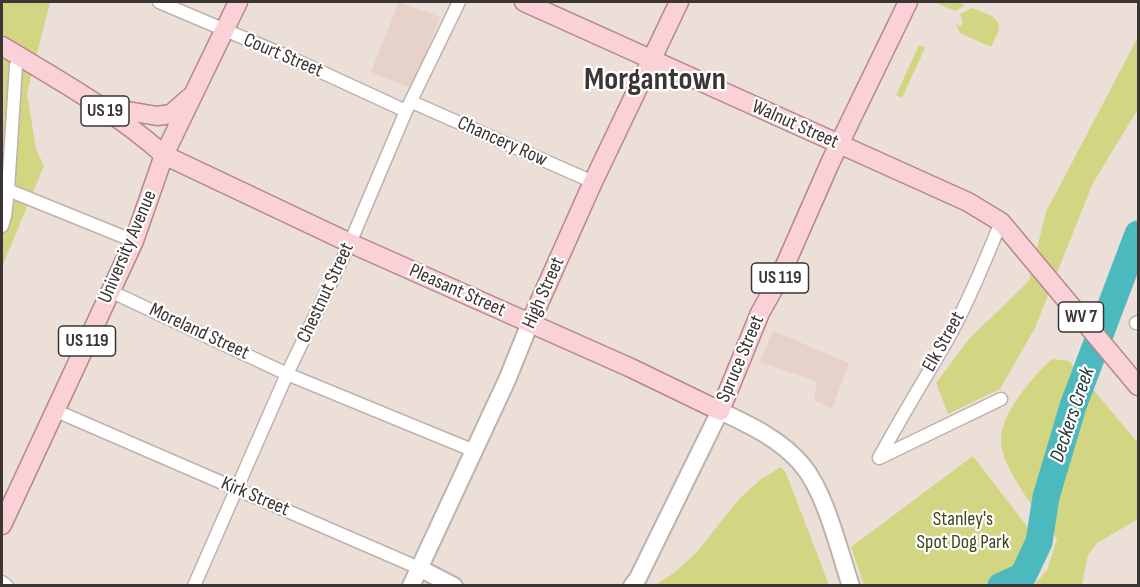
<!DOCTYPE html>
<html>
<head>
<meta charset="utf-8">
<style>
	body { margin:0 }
	#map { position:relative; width:1140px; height:587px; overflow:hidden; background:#ecdfd8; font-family:"Sofia Sans Condensed",sans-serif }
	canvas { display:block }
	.frame { position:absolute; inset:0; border:3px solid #3b3533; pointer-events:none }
</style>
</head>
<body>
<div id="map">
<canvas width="1140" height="587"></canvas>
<div class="frame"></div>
</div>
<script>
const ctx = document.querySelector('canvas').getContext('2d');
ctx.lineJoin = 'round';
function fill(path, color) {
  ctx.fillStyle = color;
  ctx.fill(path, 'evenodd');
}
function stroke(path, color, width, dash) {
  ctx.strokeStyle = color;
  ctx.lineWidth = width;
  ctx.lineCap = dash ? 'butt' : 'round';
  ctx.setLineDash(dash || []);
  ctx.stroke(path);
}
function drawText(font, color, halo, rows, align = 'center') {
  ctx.font = font + ' "Sofia Sans Condensed",sans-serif';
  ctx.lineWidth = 4.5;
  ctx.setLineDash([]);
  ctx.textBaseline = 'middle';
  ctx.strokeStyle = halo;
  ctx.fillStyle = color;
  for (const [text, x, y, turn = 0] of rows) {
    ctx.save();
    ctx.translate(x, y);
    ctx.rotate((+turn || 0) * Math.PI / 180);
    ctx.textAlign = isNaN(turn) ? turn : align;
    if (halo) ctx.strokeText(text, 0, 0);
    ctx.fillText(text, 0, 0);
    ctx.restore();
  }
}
fill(new Path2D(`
	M399 2 440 17 412 88 371 72Z
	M773 331 849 363 832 409 814 400 817 381 760 362Z`), '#e6d2c8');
fill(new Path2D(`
	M2 2H50L27 93 36 149 44 166 2 267Z
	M934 2H958L965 5 955 11Z
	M972 8 992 16 998 22 999 30 991 47 960 33 956 24 960 26 963 23 960 14Z
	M1138 37V109L1093 183 1035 328 1000 389 948 414 936 383 969 339 1029 281 1046 212Z
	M919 45 925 48 902 98 896 95Z
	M1052 359 1069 361 1138 443V519L1097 543 1088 555 1082 585H1034L1047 570 1057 539C1040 515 1000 468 1001 439 1002 412 1033 376 1052 359Z
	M973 456 1039 542 1023 576 996 585H864L851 547Z
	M781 467 786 473 829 585H655L674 573 697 552 738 500 761 479Z`), '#d2d682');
stroke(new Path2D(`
	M1001 586 1023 576 1039 542 1046 497 1073 406 1138 234`), '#4bb9bd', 27);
const street = new Path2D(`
	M159 2 291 58 406 111
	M412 102 593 182
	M8 190 134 241
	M2 226 5 216 8 190 16 65
	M110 291 287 374 472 450
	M1136 323 1138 322
	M54 410 419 568
	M879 458C901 417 926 377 949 337 969 300 985 261 1001 222
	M879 458 1001 399
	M2 582 7 586
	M194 586 287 374 350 243 406 111 459 2`);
const secondary = new Path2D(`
	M419 568 454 586
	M411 586 507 380 530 323
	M632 586 638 578 720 411C750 425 782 440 803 466 826 494 839 551 851 586`);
const primary = new Path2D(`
	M524 2 968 202 1001 222 1138 386
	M2 46C57 79 116 112 164 155L350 243 631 368 720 411 760 313 779 279 830 163 908 2
	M104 107 157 116 171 114 189 98
	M530 323 593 182 679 2
	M2 525 134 241 164 155 238 2`);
stroke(street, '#beb2ac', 15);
stroke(secondary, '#beb2ac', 20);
stroke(primary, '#b4878b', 21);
stroke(street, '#fff', 12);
stroke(secondary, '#fff', 16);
stroke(primary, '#f9d1d6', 18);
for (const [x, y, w] of [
	[105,111,48],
	[780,278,57],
	[1081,317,45],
	[87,341,57]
]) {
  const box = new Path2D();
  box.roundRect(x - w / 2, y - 15, w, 30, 4.5);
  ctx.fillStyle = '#fff';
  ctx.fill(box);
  stroke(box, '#3b3533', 1.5);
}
drawText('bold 18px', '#3b3533', null, [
	["US 19",105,111],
	["US 119",780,278],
	["WV 7",1081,317],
	["US 119",87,341]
]);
drawText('20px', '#3b3533', '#fff', [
	["Court Street",283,56,23],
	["Walnut Street",795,125,24],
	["Chancery Row",502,142,24],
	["University Avenue",128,247,-67],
	["Pleasant Street",457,291,24],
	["Chestnut Street",326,293,-65],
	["High Street",544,293,-66],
	["Moreland Street",199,332,25],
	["Elk Street",944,342,-61],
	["Spruce Street",741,359,-67],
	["Kirk Street",255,497,23]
]);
drawText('20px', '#42441a', '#fff', [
	["Stanley's",963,520],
	["Spot Dog Park",963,543]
]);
drawText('italic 21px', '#223b3b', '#fff', [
	["Deckers Creek",1073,415,-71]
]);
drawText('bold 32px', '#3b3533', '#fff', [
	["Morgantown",655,81]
]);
</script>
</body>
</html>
